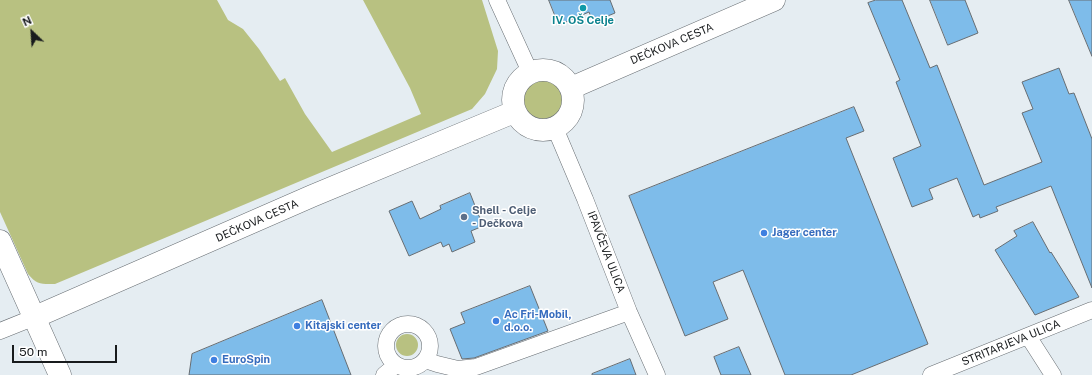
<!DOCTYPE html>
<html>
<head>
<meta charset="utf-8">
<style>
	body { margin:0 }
	#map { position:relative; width:1092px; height:375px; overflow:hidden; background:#e5edf2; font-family:"Public Sans",sans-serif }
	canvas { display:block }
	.north { position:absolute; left:12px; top:12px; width:40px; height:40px; -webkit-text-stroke:3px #fff; paint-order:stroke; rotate:335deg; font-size:11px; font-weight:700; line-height:16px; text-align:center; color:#181b1d }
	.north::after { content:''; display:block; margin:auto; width:14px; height:18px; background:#181b1d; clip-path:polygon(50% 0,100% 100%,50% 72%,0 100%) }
	.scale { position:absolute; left:12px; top:345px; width:105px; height:18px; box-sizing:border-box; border:2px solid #181b1d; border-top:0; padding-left:5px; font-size:12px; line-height:14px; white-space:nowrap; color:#181b1d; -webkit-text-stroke:3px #fff; paint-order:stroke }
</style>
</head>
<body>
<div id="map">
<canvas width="1092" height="375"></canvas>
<div class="north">N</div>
<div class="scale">50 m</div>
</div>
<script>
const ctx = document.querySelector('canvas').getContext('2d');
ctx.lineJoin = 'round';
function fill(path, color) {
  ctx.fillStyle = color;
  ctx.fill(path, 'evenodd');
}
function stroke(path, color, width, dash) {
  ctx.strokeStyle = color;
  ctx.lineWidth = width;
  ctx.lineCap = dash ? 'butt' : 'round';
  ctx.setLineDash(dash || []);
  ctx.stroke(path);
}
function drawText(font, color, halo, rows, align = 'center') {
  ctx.font = font + ' "Public Sans",sans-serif';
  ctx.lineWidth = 3;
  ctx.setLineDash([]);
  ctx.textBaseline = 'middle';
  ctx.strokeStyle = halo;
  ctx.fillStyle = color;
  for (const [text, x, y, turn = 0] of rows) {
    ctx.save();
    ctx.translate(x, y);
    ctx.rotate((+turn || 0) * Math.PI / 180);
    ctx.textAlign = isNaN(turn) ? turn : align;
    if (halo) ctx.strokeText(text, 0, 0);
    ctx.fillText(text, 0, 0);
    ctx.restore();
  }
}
fill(new Path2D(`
	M0 0H217L228 20 243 29 259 49 280 81 285 78 305 114 332 152 421 114 410 88 363 0H482L498 51 497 69 485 94 472 109 55 284C41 284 37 285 28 274L0 212Z
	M524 100a19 19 0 1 1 38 0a19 19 0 1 1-38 0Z
	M396 345a11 11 0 1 1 22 0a11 11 0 1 1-22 0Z`), '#b8c181');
const building = new Path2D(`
	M549 0H610L615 13 593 22 589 12 559 25Z
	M876 0H902L930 68 937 65 984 185 1042 162 1022 113 1033 109 1022 82 1059 68 1069 94 1074 93 1092 139V288L1051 186 996 207 998 211 980 218 979 214 973 217 957 178 929 189 933 199 912 207 893 158 921 146 896 82 900 80 868 3Z
	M930 0H965L978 33 948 45Z
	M1069 0H1092V56Z
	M854 107 864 131 846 138 928 344 851 375H785L743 270 713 282 728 319 685 336 629 196Z
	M470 193 483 226 471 231 475 242 452 252 449 244 443 247 441 242 409 256 389 211 412 201 420 219 441 209 440 206Z
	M1033 222 1050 253 1051 252 1079 297 1035 315 995 250 1017 236 1014 231Z
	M530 286 548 331 474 358 462 359 450 329 465 323 461 313Z
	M322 300 351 375H189L192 354Z
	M739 347 751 375H721L714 357Z
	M630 359 636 375H592V374Z`);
fill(building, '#7ebcea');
stroke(building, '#676d72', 1);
const street = new Path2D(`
	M497 0 530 72
	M555 128 585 199 629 312 657 375
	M386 346a22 22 0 1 1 44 0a22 22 0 1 1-44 0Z
	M0 331 35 317
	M1028 336 1053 375
	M425 360 437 364 458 369 476 367 629 312
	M384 375 396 365
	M931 375 1092 310`);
const secondary = new Path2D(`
	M513 100a30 30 0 1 1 60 0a30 30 0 1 1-60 0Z
	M571 88 774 0
	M0 241 60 375
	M35 317 312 196 514 112`);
stroke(street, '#686e73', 17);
stroke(secondary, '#686e73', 23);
stroke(street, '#fff', 16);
stroke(secondary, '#fff', 22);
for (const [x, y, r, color] of [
	[583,8,4,"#0f9aa8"],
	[464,217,4,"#5c6f8a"],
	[764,233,4,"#3f7fe0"],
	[496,321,4,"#3f7fe0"],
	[297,326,4,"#3f7fe0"],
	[214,360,4,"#3f7fe0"]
]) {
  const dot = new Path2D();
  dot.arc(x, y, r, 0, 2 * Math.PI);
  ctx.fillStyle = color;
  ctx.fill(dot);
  stroke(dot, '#fff', 1.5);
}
drawText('bold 11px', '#0d838f', '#fff', [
	["IV. OŠ Celje",583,21]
]);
drawText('11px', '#181b1d', '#fff', [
	["DEČKOVA CESTA",672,44,-23],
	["DEČKOVA CESTA",257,221,-24],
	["IPAVČEVA ULICA",606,252,69],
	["STRITARJEVA ULICA",1011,343,-22]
]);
drawText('bold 11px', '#4e5e75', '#fff', [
	["Shell - Celje",472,211],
	["- Dečkova",472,224]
], 'left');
drawText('bold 11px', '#366cbe', '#fff', [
	["Jager center",772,233],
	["Ac Fri-Mobil,",504,315],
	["d.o.o.",504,328],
	["Kitajski center",305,326],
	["EuroSpin",222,360]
], 'left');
</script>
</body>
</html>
